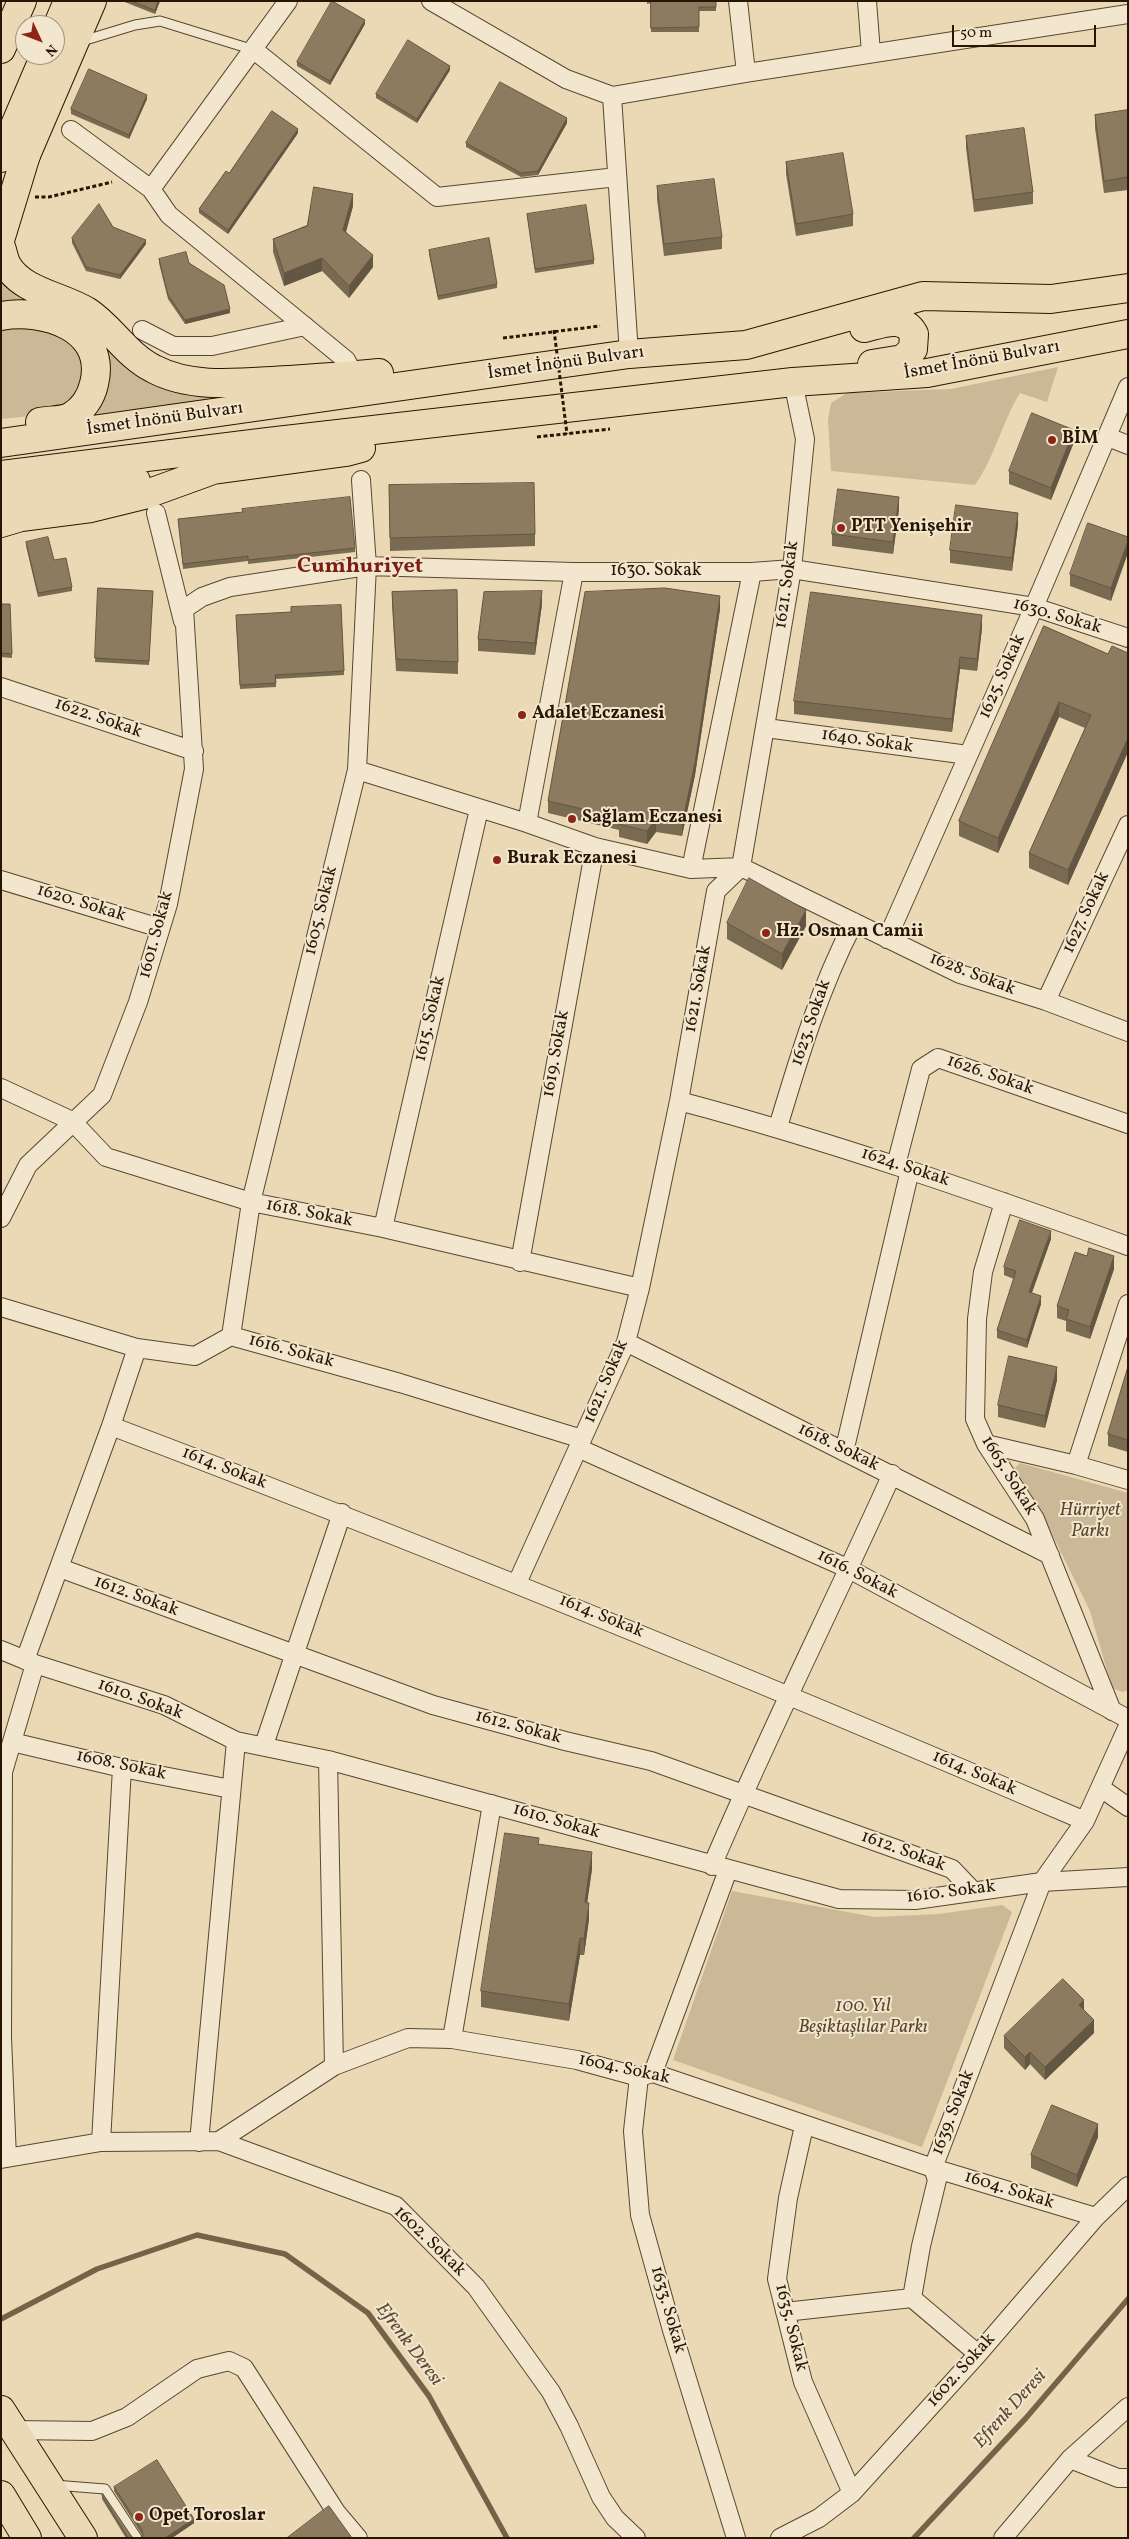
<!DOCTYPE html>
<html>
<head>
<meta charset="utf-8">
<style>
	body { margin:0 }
	#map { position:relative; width:1129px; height:2539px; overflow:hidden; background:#ebd9b5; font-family:Vollkorn,serif }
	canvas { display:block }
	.frame { position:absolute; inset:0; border:2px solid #281602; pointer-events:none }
	.north { position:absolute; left:15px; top:15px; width:50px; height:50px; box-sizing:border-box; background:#f2e6cf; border:1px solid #a1937d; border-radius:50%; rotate:133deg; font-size:14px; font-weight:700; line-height:20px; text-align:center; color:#281602 }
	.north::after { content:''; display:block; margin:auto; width:18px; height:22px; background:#8f2418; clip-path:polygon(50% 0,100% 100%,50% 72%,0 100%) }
	.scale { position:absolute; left:952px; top:25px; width:144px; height:22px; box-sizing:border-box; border:2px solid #281602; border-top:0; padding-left:6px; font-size:15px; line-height:18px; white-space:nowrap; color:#281602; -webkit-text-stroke:4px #f2e6cf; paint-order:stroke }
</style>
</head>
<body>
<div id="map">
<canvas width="1129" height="2539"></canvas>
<div class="frame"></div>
<div class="north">N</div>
<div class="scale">50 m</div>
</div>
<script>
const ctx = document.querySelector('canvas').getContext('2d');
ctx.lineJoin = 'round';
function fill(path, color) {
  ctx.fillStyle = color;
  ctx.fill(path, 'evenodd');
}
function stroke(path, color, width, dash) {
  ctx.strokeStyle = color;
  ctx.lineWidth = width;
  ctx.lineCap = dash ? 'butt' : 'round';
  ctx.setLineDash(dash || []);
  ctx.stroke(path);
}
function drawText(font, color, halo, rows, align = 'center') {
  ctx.font = font + ' Vollkorn,serif';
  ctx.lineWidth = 4;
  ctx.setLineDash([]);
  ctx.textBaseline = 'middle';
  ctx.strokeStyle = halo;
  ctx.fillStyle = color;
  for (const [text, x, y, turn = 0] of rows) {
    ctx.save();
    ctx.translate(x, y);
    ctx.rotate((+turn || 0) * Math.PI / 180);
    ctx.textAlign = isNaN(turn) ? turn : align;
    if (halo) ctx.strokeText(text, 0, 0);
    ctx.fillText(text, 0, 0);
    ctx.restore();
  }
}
fill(new Path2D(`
	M1 274 29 301 1 303Z
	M1 322H49L86 351 84 392 59 413 1 419Z
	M105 347C141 381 180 398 230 399L88 417Z
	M1058 367 1047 402 1020 393C1002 422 995 457 975 485L831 471 828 420 831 403 847 393 951 389Z
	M1020 1463 1128 1493V1690L1123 1692 1112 1688 1090 1611 1053 1536 1013 1470Z
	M732 1891 875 1917 939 1914 1002 1905 1012 1912 922 2147 673 2060Z`), '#cab897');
stroke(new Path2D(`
	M1 2319 97 2269 197 2235 285 2254 368 2313 429 2396 507 2538
	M914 2538 1026 2418 1128 2299`), '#756349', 5.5);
const lane = new Path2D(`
	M79 42 135 25 160 21 254 50
	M54 2485 105 2489 137 2538`);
const street = new Path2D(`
	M431 1 566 79 612 96 746 73 1128 14
	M738 1 746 73
	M867 1 871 53
	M254 50 437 197 617 177
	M612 96 629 354
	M71 130 151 189 169 215 346 360 354 375
	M151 189 288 1
	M142 330 173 346H212L305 326
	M1108 437 1128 445
	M156 513 183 621
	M1 687 194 751
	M766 728 968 755
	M357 770 527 823 595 847 691 869 741 867 960 974 1046 1001 1128 1032
	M527 823 574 572
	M691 869 752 572
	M1 880 160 928
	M887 939 1034 607 1128 387
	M1046 1001 1128 825
	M1 1088 72 1121 106 1157 251 1202 383 1228 640 1288
	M679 1101C831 1141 979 1193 1128 1246
	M778 1127C799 1057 820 987 854 922
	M896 1165 921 1069 938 1058 1128 1124
	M1004 1202 983 1272 977 1319 975 1419 986 1444 1035 1519 1112 1711
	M1 1218 28 1165 102 1095 138 1002 168 904 194 769 184 609 202 597 230 587 367 566 574 572H752L792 569 1034 607 1128 638
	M383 1228 479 809
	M520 1262 595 847
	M1 1307 137 1348 195 1356 231 1336 400 1383 582 1439
	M231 1336 251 1202 357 770 367 566 361 480
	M626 1342 1050 1555
	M111 1426C439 1550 763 1683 1085 1821
	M986 1444 1076 1465 1128 1480
	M578 1448 849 1569 1128 1719
	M844 1452 910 1170
	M1076 1465 1128 1304
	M60 1568 433 1705 565 1741 651 1761 952 1869 972 1890
	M517 1583 626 1342 640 1288 679 1101 716 891 741 867 792 569 805 439 793 382
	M1 1650 35 1664 164 1705 236 1741 328 1760 839 1899 915 1900 1042 1882 1128 1877
	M25 1660 111 1426 137 1348
	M12 1742 122 1768 231 1789
	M264 1745 342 1513
	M328 1760 334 2066
	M1101 1788 1128 1807
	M712 1866C768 1734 833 1605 892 1474
	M452 2039 492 1804
	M653 2073 728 1870
	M639 2077 633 2131 640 2215 672 2330 736 2538
	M804 2126 788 2198 777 2279 803 2382 852 2493
	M219 2141 334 2066 408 2038 452 2039 577 2060 639 2077 653 2073 933 2168 1096 2217
	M101 2142 122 1768
	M199 2142 236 1741
	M7 2158 2 2037 3 1772 35 1664
	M1 2159 101 2142 219 2141 396 2206 476 2287 551 2392 569 2426 601 2497 615 2518 636 2538
	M785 2312 912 2298
	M978 2354 912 2298 921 2246 937 2180 933 2168 1042 1882 1085 1821 1128 1726
	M14 2430 92 2431 127 2417 197 2369 229 2361 244 2368 336 2512 358 2538
	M1070 2459 1118 2478H1128
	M780 2538 819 2518 852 2493 978 2354 1096 2217 1128 2186
	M1003 2538 1070 2459 1128 2407`);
const primary = new Path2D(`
	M1 237 26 155
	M1 247C3 252 4 260 7 265 22 292 63 296 88 312 112 328 127 356 154 369 194 390 244 382 288 380 318 378 349 376 379 373
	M1 316C43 308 108 328 94 384 91 397 83 410 70 417 62 421 49 420 40 422
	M864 328C882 324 903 314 914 334L913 349 903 359 872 364
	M1 443 629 354 746 345 923 296 1051 299 1128 288
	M1 475 268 442 793 382 927 373 1128 334
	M1 501 136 481
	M1 523 21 517 91 508 144 495 213 470 346 452 361 448`);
const highway = new Path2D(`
	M55 32 68 1
	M1 49 22 1
	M26 155 92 1
	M1 158 45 55
	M1 2410 83 2538
	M1 2495 27 2538`);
stroke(lane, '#59472f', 11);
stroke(street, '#59472f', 20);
stroke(primary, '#281602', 30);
stroke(highway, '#281602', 30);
stroke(new Path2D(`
	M35 197H49L112 182
	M503 338 600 326
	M537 437 610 429`), '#281602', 3, [4, 2.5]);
stroke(lane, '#f2e6cf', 9);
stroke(street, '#f2e6cf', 18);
stroke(primary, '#ebd9b5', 28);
stroke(highway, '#ebd9b5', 28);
stroke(new Path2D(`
	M554 330 567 434`), '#281602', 3, [4, 2.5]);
fill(new Path2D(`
	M122 1H160L155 14Z
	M647 1H716V11H699V32H651V3L647 4Z
	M365 24 330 85 297 66V62Z
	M450 70 417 123 376 98V94Z
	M147 99 129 139 71 114V109Z
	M1128 110V190L1104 193 1095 128V115Z
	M567 123 538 175 521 177 466 147V143Z
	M298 133 228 234 199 213V209L229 173Z
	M966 136 1033 192V204L974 212 966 148Z
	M786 162 853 214V226L796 236 786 174Z
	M657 186 722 237V249L664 256 657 199Z
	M353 206 346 232 373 267 349 298 322 271 284 286 273 252V239Z
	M527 214 594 260V264L535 273Z
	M113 227 146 244 120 279 86 271 72 243V238Z
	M429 250 497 284V288L438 300 429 254Z
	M159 259 189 263 230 313 185 324 168 299 159 263Z
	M1074 442 1051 500 1009 484V471Z
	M389 485 535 534V546L390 551Z
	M899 509 893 554 832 546V534Z
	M178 519 355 548V552L248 564V561L183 569Z
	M1018 525 1012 571 950 563V550Z
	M1128 537 1111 601 1070 586V574Z
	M26 542 54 560 72 587V591L38 597 26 546Z
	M98 588 153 591 149 665 95 662Z
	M457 590 458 674 396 671 392 604V592Z
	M1 604H10L12 658 1 657Z
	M542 604 535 655 478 651V639Z
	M341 605 344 675 276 679V687L240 689 236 620Z
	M720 609 695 775 682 836 656 832 647 844 619 837V830L548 813V801Z
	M1044 626 1108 654 1128 653V752L1068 885 1029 868V853L1085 728 1059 717 998 853 959 836V821Z
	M982 628 977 671 960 669 952 732 794 714V701Z
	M727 923 806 926 782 970 727 939Z
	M1051 1239 1032 1293 1041 1304 1027 1348 997 1338V1330L1014 1279 1004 1275V1267Z
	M1114 1269 1090 1339 1066 1331V1321L1057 1318V1306Z
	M1128 1367V1452L1108 1446V1434Z
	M1057 1380 1045 1428 998 1417V1405Z
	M539 1844 592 1869 587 1902 589 1919 584 1955H580L569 2021 481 2007V1991Z
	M1084 2010 1094 2033 1045 2080 1030 2064 1025 2070 1004 2048V2036Z
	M1098 2137 1077 2187 1031 2168V2155Z
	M114 2487 194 2523 172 2538H141L142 2537V2535L114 2491Z
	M102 2495 132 2537 134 2538H126L102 2499Z`), '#796a52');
fill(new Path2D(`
	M158 1H160L155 14V10Z
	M365 20V24L330 85V81Z
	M450 66V70L417 123V119Z
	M147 95V99L129 139V135Z
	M567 118V123L538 175V171Z
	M298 129V133L228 234V230Z
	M353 194V206L343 242V230Z
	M146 240V244L120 279V275Z
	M373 255V267L349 298V286Z
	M322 258V271L284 286V273Z
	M230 309V313L185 324V320Z
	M1074 430V442L1051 500V488Z
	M899 497V509L893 554V542Z
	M1018 513V525L1012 571V558Z
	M1128 541V553L1111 601V588Z
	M542 591V604L535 655V643Z
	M720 596V609L695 775 682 836V824Z
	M982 615V628L977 671V659Z
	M960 657V669L952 732V719Z
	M1059 702V717L998 853V838Z
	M1128 738V752L1068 885V870Z
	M656 819V832L647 844V831Z
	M806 910V926L782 970V954Z
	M1051 1231V1239L1029 1300V1292Z
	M1114 1256V1269L1090 1339V1327Z
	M1041 1296V1304L1027 1348V1340Z
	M1057 1367V1380L1045 1428V1416Z
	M592 1852V1869L585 1918V1902Z
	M589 1903V1919L584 1955V1939Z
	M580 1938V1955L569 2021V2004Z
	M1084 2000V2013L1079 2005Z
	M1094 2020V2033L1045 2080V2067Z
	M1030 2052V2064L1025 2070V2057Z
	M1098 2124V2137L1077 2187V2175Z
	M194 2519V2523L172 2538H165Z`), '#635642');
const building = new Path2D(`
	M132 1H158L155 10Z
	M332 1 365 20 330 81 297 62Z
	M651 1H716V7H699V27L651 28Z
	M408 40 450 66 417 119 376 94Z
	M89 69 147 95 129 135 71 109Z
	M500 82 567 118 538 171 521 173 466 143Z
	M1128 110V177L1104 181 1095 115Z
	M272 111 298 129 228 230 199 209 226 171 229 173Z
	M1024 128 1033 192 974 200 966 136Z
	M843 153 853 214 796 224 786 162Z
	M714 179 722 237 664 244 657 186Z
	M314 187 353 194 343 230 373 255 349 286 322 258 284 273 273 239 307 226Z
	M99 204 113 227 146 240 120 275 86 267 72 238Z
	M586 205 594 260 535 269 527 214Z
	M489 238 497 284 438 296 429 250Z
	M186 252 189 263 224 285 230 309 185 320 168 295 159 259Z
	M1032 413 1074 430 1051 488 1009 471Z
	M534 483 535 534 390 538 389 485Z
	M838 489 899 497 893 542 832 534Z
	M350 497 355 548 248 560V556L183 564 178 519 243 512 242 509Z
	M956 505 1018 513 1012 558 950 550Z
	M1088 523 1128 537V541L1111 588 1070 574Z
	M48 537 54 560 66 558 72 587 38 593 26 542Z
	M98 588 153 591 149 661 95 658Z
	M665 588 720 596 695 763 682 824 656 819 647 831 619 824 621 818 548 801 585 592Z
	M457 590 458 662 396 659 392 592Z
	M542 591 535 643 478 639 484 592Z
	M811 592 982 615 977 659 960 657 952 719 794 701Z
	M1 604H10L12 654 1 653Z
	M341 605 344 671 275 675 276 683 240 685 236 615 291 612V607Z
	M1044 626 1108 654 1112 646 1128 653V738L1068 870 1029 853 1091 715 1059 702 998 838 959 821Z
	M749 878 806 910 782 954 727 923Z
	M1020 1220 1051 1231 1029 1292 1041 1296 1027 1340 997 1330 1016 1271 1004 1267Z
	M1089 1248 1114 1256 1090 1327 1066 1319 1069 1310 1057 1306 1075 1252 1087 1256Z
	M1009 1356 1057 1367 1045 1416 998 1405Z
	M1128 1367V1440L1108 1434Z
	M505 1833 539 1838 538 1844 592 1852 585 1902 589 1903 584 1939 580 1938 569 2004 481 1991Z
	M1063 1979 1084 2000 1079 2005 1094 2020 1045 2067 1030 2052 1025 2057 1004 2036Z
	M1052 2105 1098 2124 1077 2175 1031 2155Z
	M157 2460 194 2519 165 2538H141L143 2536 142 2530 114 2487Z
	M103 2494 132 2537 134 2538H128L102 2495Z
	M329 2506 352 2538H287Z`);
fill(building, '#8d7b5f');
stroke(building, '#635642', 1);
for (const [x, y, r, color] of [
	[1052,440,5,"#8f2418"],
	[841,528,5,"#8f2418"],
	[522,715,5,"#8f2418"],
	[572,819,5,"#8f2418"],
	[497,860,5,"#8f2418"],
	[766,933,5,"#8f2418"],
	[139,2517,5,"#8f2418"]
]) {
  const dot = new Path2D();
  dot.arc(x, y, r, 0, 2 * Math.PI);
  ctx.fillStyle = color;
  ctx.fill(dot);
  stroke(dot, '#f2e6cf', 2);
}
drawText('18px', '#281602', '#f2e6cf', [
	["İsmet İnönü Bulvarı",982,361,-10],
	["İsmet İnönü Bulvarı",566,364,-8],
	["İsmet İnönü Bulvarı",165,420,-8],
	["1630. Sokak",656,572],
	["1621. Sokak",788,585,-82],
	["1630. Sokak",1057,617,16],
	["1625. Sokak",1003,677,-66],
	["1622. Sokak",98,719,19],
	["1640. Sokak",867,742,8],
	["1620. Sokak",81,904,17],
	["1605. Sokak",322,911,-76],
	["1627. Sokak",1087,913,-65],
	["1601. Sokak",157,935,-75],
	["1628. Sokak",972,975,21],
	["1621. Sokak",699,989,-80],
	["1615. Sokak",431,1019,-77],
	["1623. Sokak",812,1023,-71],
	["1619. Sokak",557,1054,-80],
	["1626. Sokak",990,1076,19],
	["1624. Sokak",905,1168,18],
	["1618. Sokak",309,1214,11],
	["1616. Sokak",291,1352,15],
	["1621. Sokak",607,1382,-67],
	["1618. Sokak",838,1448,26],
	["1614. Sokak",224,1469,21],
	["1665. Sokak",1008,1476,58],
	["1616. Sokak",857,1575,27],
	["1612. Sokak",136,1597,20],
	["1614. Sokak",601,1617,22],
	["1610. Sokak",140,1700,20],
	["1612. Sokak",518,1728,15],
	["1608. Sokak",121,1766,12],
	["1614. Sokak",974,1774,23],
	["1610. Sokak",556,1822,16],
	["1612. Sokak",903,1852,20],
	["1610. Sokak",951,1893,-7],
	["1604. Sokak",624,2070,12],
	["1639. Sokak",954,2113,-69],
	["1604. Sokak",1009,2191,17],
	["1602. Sokak",429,2242,44],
	["1633. Sokak",667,2310,74],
	["1635. Sokak",790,2328,76],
	["1602. Sokak",962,2371,-48]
]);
drawText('bold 18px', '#281602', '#f2e6cf', [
	["BİM",1062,440],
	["PTT Yenişehir",851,528],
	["Adalet Eczanesi",532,715],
	["Sağlam Eczanesi",582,819],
	["Burak Eczanesi",507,860],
	["Hz. Osman Camii",776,933],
	["Opet Toroslar",149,2517]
], 'left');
drawText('italic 18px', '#59472f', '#f2e6cf', [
	["Hürriyet",1090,1512],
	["Parkı",1090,1533],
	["100. Yıl",863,2008],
	["Beşiktaşlılar Parkı",863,2029]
]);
drawText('italic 19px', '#5c4a31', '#f2e6cf', [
	["Efrenk Deresi",408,2345,53],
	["Efrenk Deresi",1011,2410,-48]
]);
drawText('bold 22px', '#7a1f14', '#f2e6cf', [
	["Cumhuriyet",360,568]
]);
</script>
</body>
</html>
